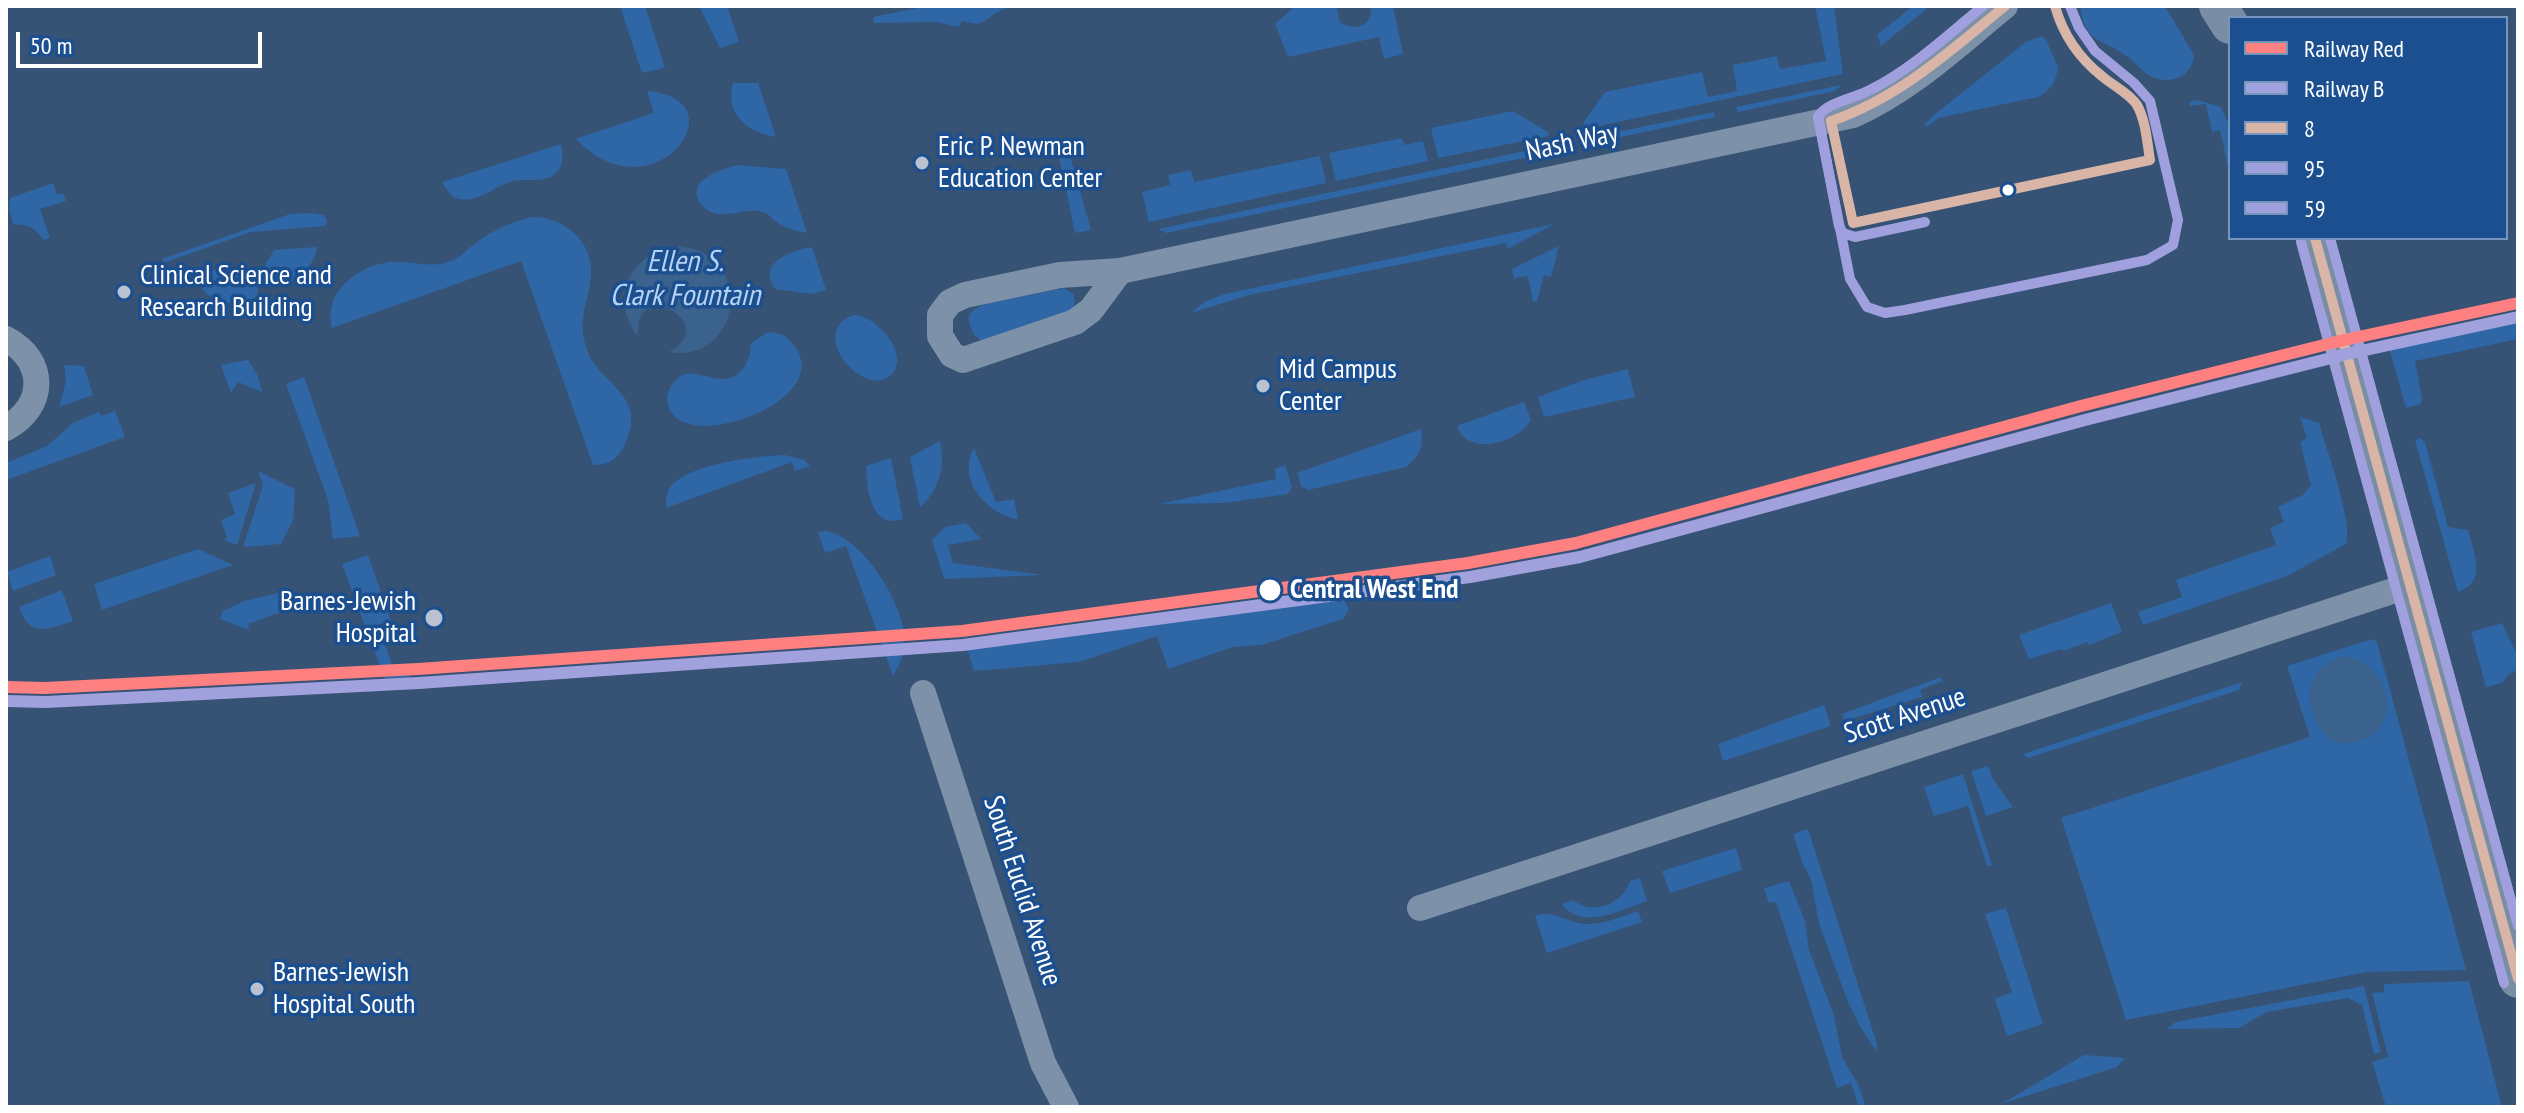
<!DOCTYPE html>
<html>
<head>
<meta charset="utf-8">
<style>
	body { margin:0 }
	#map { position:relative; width:2524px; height:1113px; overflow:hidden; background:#365274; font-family:"PT Sans Narrow",sans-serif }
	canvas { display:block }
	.frame { position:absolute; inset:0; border:8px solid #fff; pointer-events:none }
	.legend { position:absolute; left:2228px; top:16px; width:280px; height:224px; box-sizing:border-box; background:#1b4f8f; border:2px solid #7695bc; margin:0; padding:10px 14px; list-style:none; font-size:24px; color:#fff }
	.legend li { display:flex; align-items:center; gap:16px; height:40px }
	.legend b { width:40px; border:2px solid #7695bc }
	.scale { position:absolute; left:16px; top:32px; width:246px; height:36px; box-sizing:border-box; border:4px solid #fff; border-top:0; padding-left:10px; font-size:24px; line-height:28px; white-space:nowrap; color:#fff; -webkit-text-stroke:6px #1b4f8f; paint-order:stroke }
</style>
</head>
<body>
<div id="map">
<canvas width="2524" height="1113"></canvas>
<div class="frame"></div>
<ul class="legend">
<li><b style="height:10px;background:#ff8080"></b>Railway Red</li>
<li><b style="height:10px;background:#a1a1dd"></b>Railway B</li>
<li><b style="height:10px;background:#d8b5a6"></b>8</li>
<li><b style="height:10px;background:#a0a0df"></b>95</li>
<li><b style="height:10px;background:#a0a0df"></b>59</li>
</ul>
<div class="scale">50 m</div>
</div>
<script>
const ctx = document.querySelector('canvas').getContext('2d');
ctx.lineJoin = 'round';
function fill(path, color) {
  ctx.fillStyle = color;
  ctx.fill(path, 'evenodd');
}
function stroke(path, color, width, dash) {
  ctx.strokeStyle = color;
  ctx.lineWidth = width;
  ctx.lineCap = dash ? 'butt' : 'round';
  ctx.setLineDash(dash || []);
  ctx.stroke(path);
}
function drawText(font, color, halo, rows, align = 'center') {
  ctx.font = font + ' "PT Sans Narrow",sans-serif';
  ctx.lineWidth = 7;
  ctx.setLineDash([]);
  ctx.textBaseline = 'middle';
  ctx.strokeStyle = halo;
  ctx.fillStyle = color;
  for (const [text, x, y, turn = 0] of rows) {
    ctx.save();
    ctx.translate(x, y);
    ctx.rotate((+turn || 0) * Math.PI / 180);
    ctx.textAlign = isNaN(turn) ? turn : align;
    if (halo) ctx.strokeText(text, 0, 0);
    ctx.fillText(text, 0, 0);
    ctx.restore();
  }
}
fill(new Path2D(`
	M620 6H645L665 68 642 73Z
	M699 6H727L739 42 720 48Z
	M927 6H1019C1013 8 1004 8 999 11 980 22 987 27 962 21L959 27 936 22 874 23 873 17Z
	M1295 6H1336L1340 22C1355 32 1373 26 1371 6H1393L1403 54 1384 59 1379 37 1288 57 1275 24Z
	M1815 6H1834L1843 74 1585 129 1583 123 1605 92 1702 72 1708 97 1737 91 1733 65 1777 56 1780 69 1826 61Z
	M1913 6H1930L1881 46 1877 35Z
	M2080 6H2165L2194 55C2193 76 2171 85 2152 77 2143 73 2136 63 2128 57 2104 39 2084 44 2080 6Z
	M2042 36 2046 40 2058 67C2056 82 2051 90 2038 97L1938 118 1930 125 1923 126 1935 114 2026 42Z
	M733 83H758L776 137C748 133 724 114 733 83Z
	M1841 85 1835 91 1738 112 1736 107Z
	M647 91C732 98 673 191 606 161 594 156 585 147 575 139L654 113Z
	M2198 100 2221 107 2230 127V166L2228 167 2220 130 2212 132 2206 104 2190 106 2189 102Z
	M1513 111 1548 132 1549 136 1438 158 1431 128Z
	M1714 112 1715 117 1593 143 1592 137Z
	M1402 138 1404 145 1423 141 1428 161 1336 181 1329 153Z
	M561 144C563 155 564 165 556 173 545 184 526 178 513 181 495 186 478 203 459 199 450 197 447 190 442 182Z
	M1548 146 1547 153 1166 233 1158 229Z
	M1058 152H1063L1071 159 1091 230 1075 233Z
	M1320 156 1326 183 1149 222 1142 192 1170 185 1168 175 1191 170 1194 182Z
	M738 165 786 169 807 233C797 231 786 229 778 223 772 219 769 214 763 212 744 206 718 224 703 206 681 182 721 169 738 165Z
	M53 183 57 195 63 193 66 201 40 209 50 238 43 240C37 229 26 223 13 225L9 208 10 198Z
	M312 213 324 215 327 221 325 226 251 232 163 263 162 259 290 214Z
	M532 217C563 216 594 242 591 275 589 304 577 315 586 347 597 386 652 393 623 448 616 461 607 465 593 465L521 261 332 328C323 292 356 267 389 262 409 260 432 269 451 261 461 257 467 249 476 243 492 230 512 222 532 217Z
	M1554 224 1508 249 1506 243 1249 295 1191 313 1204 302 1225 294Z
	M1559 246 1551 277 1544 275 1537 301 1533 302 1528 276 1514 278 1512 269Z
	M317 247C315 275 266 306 266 263L274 250Z
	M812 247 826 290 812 294 775 289C757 262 791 251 812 247Z
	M221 267C236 268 250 272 258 286V296C240 308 221 305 204 292L199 280 201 275Z
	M1064 288 1074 295C1076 304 1074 308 1067 313L988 341 980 340 973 334 968 318 972 311 984 304Z
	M853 315C875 314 910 353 893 373 867 403 805 333 853 315Z
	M2518 316V339L2415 361 2422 400 2420 404 2406 408 2388 344Z
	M768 332C782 332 790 338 797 350 831 405 670 460 667 399 667 393 670 387 674 382 686 368 698 375 713 378 738 384 750 365 751 343Z
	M248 360 258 376 262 392 238 382 231 393 221 365Z
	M64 365 84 366 93 395 59 407 66 381Z
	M1628 369 1635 397 1544 417 1538 397 1584 380Z
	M304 377 360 536 333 539 328 500 286 384Z
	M1524 402 1531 420C1518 443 1469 457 1457 427L1459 425Z
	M115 411 125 437 6 480V463L47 446 73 423 99 412 101 416Z
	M2300 417 2319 423C2326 448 2354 524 2346 544L2287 576 2143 625 2138 612 2182 597 2176 580 2276 545 2270 528 2284 522 2278 507 2303 495 2311 485 2300 442 2307 438Z
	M1421 429C1424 447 1420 456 1406 467L1308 490 1301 486 1297 473Z
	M2420 438 2425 442 2448 527 2468 530C2474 554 2488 581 2458 592L2415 440Z
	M940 441C946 467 939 489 920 508L910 457Z
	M974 448 996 502 1014 499 1018 519C987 515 956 479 974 448Z
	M785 455 804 460 810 466 795 471 792 462 666 508C666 502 666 494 669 489 684 464 758 456 785 455Z
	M891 458 903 519C871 530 867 490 866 466Z
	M1285 465 1292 487 1288 494 1224 503 1159 504 1276 479 1275 469Z
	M258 471 295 489 293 521 281 544 243 547 263 485Z
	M256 483 237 545 224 540 227 538 221 520 235 514 228 493Z
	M966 523 981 539 948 545 953 563 1043 575 944 579 932 540 945 527Z
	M827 531C864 539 904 604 905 641 905 654 899 665 893 676L846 546 825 553 818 532Z
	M198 549 233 565 102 610 94 584Z
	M368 555 391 621 378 625 396 676 409 672 414 687 397 688 386 682 342 564Z
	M50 556 56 575 13 591 7 572Z
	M62 590 73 621C48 629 30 639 19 607Z
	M288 591 311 596 317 606 308 610 305 603 248 624 249 630 220 619 223 611 244 601Z
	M1334 593 1345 601 1349 610 1343 619 1261 645 1233 647 1168 669 1157 636 1079 662 974 671 966 645Z
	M2111 603 2122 632 2089 645 2087 642 2064 651 2062 649 2029 659 2019 635Z
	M2502 623 2518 657V669L2508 675 2502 683 2486 687 2471 632Z
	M2372 639 2377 642 2466 970 2366 972 2126 1020 2061 818 2310 737 2287 666Z
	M1941 677 1943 681 1920 690 1922 697 1845 721 1842 714Z
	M2242 682 2239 690 2028 758 2023 754Z
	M1824 705 1831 726 1723 761 1718 744Z
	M1988 766 1993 779 2013 807 1986 816 1971 771Z
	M1963 774 1992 865 1987 866 1968 806 1934 816 1925 790 1924 787Z
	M1808 829 1877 1044 1876 1051 1859 1025 1848 1002 1819 924 1811 879 1802 862 1793 834Z
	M1736 848 1742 870 1670 893 1662 871Z
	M1640 878 1647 901C1623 909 1581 932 1562 904L1573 900C1592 916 1623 904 1630 881Z
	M1789 881 1805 921 1809 950 1834 1015 1842 1057 1858 1084 1866 1107H1859L1851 1083 1837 1088 1776 902 1769 903 1764 888Z
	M2006 908 2043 1024 2007 1036 1995 999 2012 992 1985 914Z
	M1638 911 1642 922 1547 953 1535 916C1553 910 1562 920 1579 923 1599 927 1620 917 1638 911Z
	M2469 981 2502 1107H2386L2372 1062 2388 1057 2372 993 2384 992V984Z
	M2364 986 2381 1052 2374 1054 2362 1005 2348 998 2267 1012 2239 1028 2166 1029 2176 1022Z
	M2084 1055 2125 1058 2117 1067 2001 1104Z`), '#2f66a5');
fill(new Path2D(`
	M675 246C757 249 743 365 669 352 722 325 634 274 638 336 608 298 630 254 675 246Z
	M2346 656C2402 669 2403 752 2333 742 2303 716 2298 667 2346 656Z`), '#3b618d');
stroke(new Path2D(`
	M1120 271 1091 310 1075 322 963 360 952 355 940 336V315L950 302 965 295 1060 275 1120 271 1853 115C1910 90 1957 45 2005 6
	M6 339C47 360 46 407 6 428
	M923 693 1043 1063 1066 1107
	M1420 908 2411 585`), '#7d92a8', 26);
stroke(new Path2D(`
	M2218 6 2230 25
	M2315 238 2518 979`), '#798da4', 38);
stroke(new Path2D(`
	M2005 6C1950 51 1899 98 1831 121L1853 223 2150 160C2147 142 2146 121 2137 105 2129 93 2115 87 2103 77 2080 59 2063 35 2055 6
	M2315 238 2518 979`), '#d8b5a6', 10);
stroke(new Path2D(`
	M1983 6C1948 35 1913 68 1872 89 1857 98 1826 102 1818 117L1850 279 1867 307 1885 313 1905 310 2147 260 2173 245 2178 220 2150 101 2134 83 2095 51 2079 28 2070 6
	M2301 242 2504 983`), '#a0a0df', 10);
stroke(new Path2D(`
	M1925 222 1855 237 1843 233 1839 226 1818 117C1826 102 1857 98 1872 89 1913 68 1948 35 1983 6
	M2330 238 2518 926`), '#a0a0df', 10);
stroke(new Path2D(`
	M6 687 45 688 418 669 962 631 1468 563 1576 543 2081 406 2344 340 2518 303`), '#ff8080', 12);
stroke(new Path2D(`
	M6 701 46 702 419 683 963 645 1470 577 1580 557 2085 420 2347 354 2518 317`), '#a1a1dd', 12);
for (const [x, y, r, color] of [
	[922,163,8,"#b9c2ce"],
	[2008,190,7,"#fff"],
	[124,292,8,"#b9c2ce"],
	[1263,386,8,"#b9c2ce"],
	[1270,590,12,"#fff"],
	[434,618,10,"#b9c2ce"],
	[257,989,8,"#b9c2ce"]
]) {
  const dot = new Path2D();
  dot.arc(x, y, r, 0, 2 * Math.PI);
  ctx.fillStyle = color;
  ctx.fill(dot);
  stroke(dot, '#1b4f8f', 3);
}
drawText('28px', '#fff', '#1b4f8f', [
	["Nash Way",1572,143,-12],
	["Scott Avenue",1905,716,-18],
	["South Euclid Avenue",1022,891,72]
]);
drawText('28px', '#fff', '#1b4f8f', [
	["Eric P. Newman",938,147],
	["Education Center",938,179],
	["Clinical Science and",140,276],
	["Research Building",140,308],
	["Mid Campus",1279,370],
	["Center",1279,402],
	["Barnes-Jewish",416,602,"right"],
	["Hospital",416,634,"right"],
	["Barnes-Jewish",273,973],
	["Hospital South",273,1005]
], 'left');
drawText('bold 28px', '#fff', '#1b4f8f', [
	["Central West End",1290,590]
], 'left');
drawText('italic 30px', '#b5d3f5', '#1b4f8f', [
	["Ellen S.",685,262],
	["Clark Fountain",685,296]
]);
</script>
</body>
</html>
